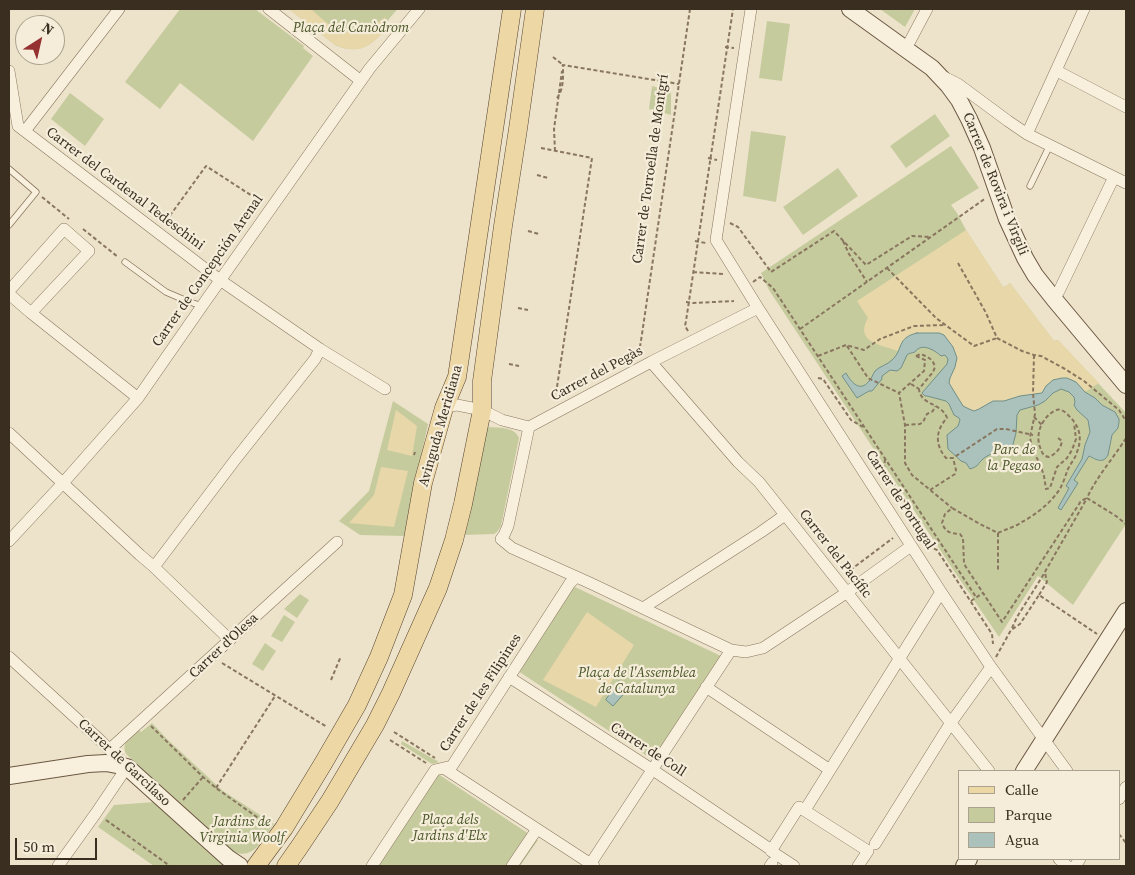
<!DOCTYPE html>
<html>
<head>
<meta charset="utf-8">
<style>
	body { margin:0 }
	#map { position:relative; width:1135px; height:875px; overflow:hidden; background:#ede3ca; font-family:"Source Serif 4",serif }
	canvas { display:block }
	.frame { position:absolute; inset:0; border:10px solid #3a2e21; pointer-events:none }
	.legend { position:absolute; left:958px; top:770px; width:162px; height:90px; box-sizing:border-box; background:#f5edd9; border:1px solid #aaa18f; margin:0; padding:6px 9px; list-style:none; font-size:15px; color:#3a2e21 }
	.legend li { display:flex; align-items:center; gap:10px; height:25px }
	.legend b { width:25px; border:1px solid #aaa18f }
	.north { position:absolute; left:15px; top:15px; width:50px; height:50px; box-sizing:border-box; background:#f5edd9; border:1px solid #aaa18f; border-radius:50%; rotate:35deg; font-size:14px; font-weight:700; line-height:20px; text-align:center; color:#3a2e21 }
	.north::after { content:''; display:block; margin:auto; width:18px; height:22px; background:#953131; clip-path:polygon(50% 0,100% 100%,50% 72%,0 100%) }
	.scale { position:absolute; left:15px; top:838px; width:82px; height:22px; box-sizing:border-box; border:2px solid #3a2e21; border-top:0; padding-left:6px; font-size:15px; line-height:18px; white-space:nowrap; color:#3a2e21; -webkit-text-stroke:4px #f5edd9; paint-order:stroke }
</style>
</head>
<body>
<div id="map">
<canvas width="1135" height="875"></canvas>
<div class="frame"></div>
<ul class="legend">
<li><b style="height:6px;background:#edd7a4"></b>Calle</li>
<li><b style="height:14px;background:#c6cb9e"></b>Parque</li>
<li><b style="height:14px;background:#aac2bb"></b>Agua</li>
</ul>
<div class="north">N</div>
<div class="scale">50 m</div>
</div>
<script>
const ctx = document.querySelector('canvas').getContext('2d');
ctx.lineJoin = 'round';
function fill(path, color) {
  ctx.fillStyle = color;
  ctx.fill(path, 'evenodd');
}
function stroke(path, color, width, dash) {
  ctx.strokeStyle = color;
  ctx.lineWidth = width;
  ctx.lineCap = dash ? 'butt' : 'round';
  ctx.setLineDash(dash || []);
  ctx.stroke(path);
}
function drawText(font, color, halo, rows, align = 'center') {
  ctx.font = font + ' "Source Serif 4",serif';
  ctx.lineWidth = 4.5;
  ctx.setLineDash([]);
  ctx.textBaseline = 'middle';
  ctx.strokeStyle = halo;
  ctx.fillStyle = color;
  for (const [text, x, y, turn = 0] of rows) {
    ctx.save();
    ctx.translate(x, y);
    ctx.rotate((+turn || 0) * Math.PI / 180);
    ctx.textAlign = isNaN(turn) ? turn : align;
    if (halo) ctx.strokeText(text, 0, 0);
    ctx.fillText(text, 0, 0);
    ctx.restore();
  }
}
fill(new Path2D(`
	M180 9H255L304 46 303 48 313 56 253 141 180 83 160 109 125 82Z
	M289 9H398C394 13 388 19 386 25 385 26 386 27 386 29 385 31 382 33 380 35 367 50 353 53 335 45Z
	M880 9H915L905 27Z
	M767 21 790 24 782 81 759 78Z
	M652 86 671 91V115L649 109Z
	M70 93 104 119 85 146 51 119Z
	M935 114 950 136 906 168 890 146Z
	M751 131 786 136 776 202 743 196Z
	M951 146 979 188 951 205 957 213 966 230 1003 287 1006 286 1010 283 1054 341 1058 340 1126 413V524L1073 605 1038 576 999 637 950 565 769 290 761 273Z
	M838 168 858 196 803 235 783 207Z
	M393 401 428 424 404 536 360 535 339 521 369 491Z
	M486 427C498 428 514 426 519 438L501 526 497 532 494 534 463 535Z
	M575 587 723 657 653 760 518 671 572 589Z
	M300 594 309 600 297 618 284 609Z
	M284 615 295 622 282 642 271 636Z
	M265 643 276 651 263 671 252 664Z
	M152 723 167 739 223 791 274 824C263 838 254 862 232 851L126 754C121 742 130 738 139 730L141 732Z
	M402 741 439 762 432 764 401 744Z
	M438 774 538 840 520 866H377Z
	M155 802 226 866H154L98 827 114 805Z`), '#c6cb9e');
fill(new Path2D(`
	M289 9H311C318 15 325 22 333 27 351 38 371 29 385 17L386 29C370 47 359 55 335 45Z
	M966 230 1003 287 1006 286 1010 283 1054 341 1058 340 1099 383 1085 392 1078 384 1053 380 1046 386 1042 393 1035 395 1020 396 1004 401 990 402 980 409 974 411 969 409 963 406 949 383 950 378 955 367 957 358 953 347 944 335C926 334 905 329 898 351 881 345 854 342 868 318L857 301Z
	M396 410 417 426 412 456 387 450Z
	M381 467 408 471 394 527 349 523 374 495Z
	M587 612 634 645 596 707 543 680Z`), '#e7d7a9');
const water = new Path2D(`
	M917 333H939L944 335 953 347 957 358 956 362 955 367 950 378 949 383 963 406 969 409 974 411 979 409 993 401H1004L1020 396 1042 393 1046 386 1053 380 1062 378H1067L1076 382 1085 392 1095 398 1102 405 1115 412 1119 419V422L1118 428 1112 435 1108 455C1103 464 1097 460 1089 456L1074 480 1078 483 1061 510 1058 508 1069 488 1066 486 1082 459 1085 445 1090 432 1088 420 1077 410 1074 405 1075 402 1074 397 1069 392 1061 389 1053 393 1045 401 1038 405 1020 410 1017 415 1016 433 1011 452C1000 452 991 452 983 459 976 465 981 465 970 469L966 463 961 461 948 449 947 435 958 426 960 420 959 418 954 415 949 404 946 401 927 396H925L922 393 947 364 948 359 945 355 941 356C936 351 924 344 918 349 917 349 916 351 915 352 912 353 909 353 907 355L901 368 897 371 890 370 882 376V379L872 391H869L857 398 842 376 846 373C851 382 860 393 869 381 872 378 873 374 875 371 880 366 887 365 892 360 904 349 896 338 917 333Z
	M619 681 629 688 613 706 606 700Z`);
fill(water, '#aac2bb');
stroke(water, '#719089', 1);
const lane = new Path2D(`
	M9 169 36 192 9 225
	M1030 186 1050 145
	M125 262 166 292 187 301 202 306`);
const street = new Path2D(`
	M269 9 361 81
	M751 9 716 240 758 308 941 592 991 667 1067 771
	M907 50 909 43 927 9
	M9 71 18 126 220 280 320 349 385 389
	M1057 71 1126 107
	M944 77 958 84 1008 121 1027 134 1126 183
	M25 131 119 9
	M1027 134 1084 9
	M9 291 64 229 89 251 31 313
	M9 294 31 313 138 398
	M1054 299 1059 291 1114 177
	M651 362 738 462 759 482 989 771
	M444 408 457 405 482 410 502 420 529 427 651 362 758 308
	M529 427 508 526 504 535 501 539 512 548 590 583 731 650 746 652 763 648 846 593 911 546
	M9 433 140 555 153 566 230 640
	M9 541 63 483 138 398 202 306 370 68 419 9
	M153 566 157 563 235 460 315 359 320 349
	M643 608 761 532 785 515
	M9 657 101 741 127 767 96 813 58 866
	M509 677 653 770 770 849
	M706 687 830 770
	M110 749 337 542
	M445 769 594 866
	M1119 799 1126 787
	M805 810 941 592
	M875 844 950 724 991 667
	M1059 859 1067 866
	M372 866 435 770 452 766 570 583 576 577
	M512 866 537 829
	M589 866 731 650
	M770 866 772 863
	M794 866 771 851 799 807 868 851 858 866
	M1075 866 1080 859`);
const secondary = new Path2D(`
	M850 9 932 68 948 85 959 100 969 119 982 148 1007 219 1025 258 1035 275 1054 299 1126 385
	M1024 771 1126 611
	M9 776 88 764 106 763 127 767 228 858 240 866
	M964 866 969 859`);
const primary = new Path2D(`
	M256 866 284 828 324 762 357 705 379 657 403 595 423 483 444 408 457 377 512 9
	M286 866 300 846 330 801 375 725 391 693 438 588 454 540 463 504 482 410V381L503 226 518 129 535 9`);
stroke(lane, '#89765f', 7);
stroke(street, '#89765f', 12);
stroke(secondary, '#6b5742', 18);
stroke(primary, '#574432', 19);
stroke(new Path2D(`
	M725 47 734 48
	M553 57 563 65 562 66
	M557 98C564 89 563 77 563 65L679 84
	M541 148 592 158 555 400
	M555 151 554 129 562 71
	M708 158 717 160
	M537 175 548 178
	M42 197 69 219
	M166 221 206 166 260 201
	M730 223 738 227 771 272 834 231 866 265 912 236 931 237
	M83 229 118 257
	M528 231 539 234
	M695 241 706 243
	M843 241 849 254 867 282
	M958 263 986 313 997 338 1022 351 1034 355 1041 356 1065 369 1084 381 1119 410 1126 421
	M887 268 936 318 974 346 997 338
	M693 272 723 274
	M753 282 760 277 773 288 976 597
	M686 302 693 303 734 301
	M518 308 528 310
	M800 329 986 198
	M688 331 685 326 686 321 733 9
	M847 346 868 378 899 393
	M643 353 640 347 642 334 690 9
	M1034 355 1033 393 1035 414 1030 437 1032 449 1040 464 1044 476 1046 489 1050 488 1057 467 1067 458 1072 450 1076 439 1074 423
	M818 356 846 345 864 350 880 339 914 326 944 325
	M916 356 921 354C928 357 933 359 935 367L933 372 919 389C920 405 942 403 947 418 935 431 935 445 946 458H953L997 429H1006
	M916 356 925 360 924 371 899 393 905 425V463L912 475 952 508
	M509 364 519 366
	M818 378 823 379 851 420 863 427
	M911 384 919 389
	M1034 417 1042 425
	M905 425 920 424 923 422 927 414 933 411 935 406
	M1058 438 1062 441C1061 448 1056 454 1049 457 1043 456 1042 453 1040 447 1035 434 1042 418 1054 411 1059 408 1063 410 1067 414 1079 425 1083 436 1077 452 1076 457 1071 463 1068 469 1065 476 1063 486 1057 493 1049 504 1035 515 1022 522 1015 527 1006 529 998 533L980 524 952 508 945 514 942 523C946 533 950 533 960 534L963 538 964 564 1002 622 1081 501 1087 498
	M1126 438C1113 459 1097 476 1087 498L1116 516 1126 524
	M414 455 415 452
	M885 459 884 469 922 528 919 529
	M930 490 955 474 956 470 953 458
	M998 533V572
	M928 546 937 550 992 634 993 644
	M845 574 893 538
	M1039 595 1047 582 1045 573
	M971 601 983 593
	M1012 628 1017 617 1042 577 1086 500
	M996 657 1011 630 1020 624 1039 595 1097 634
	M222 663 327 727
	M331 680 341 656
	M151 726 203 777 216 788 261 820
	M394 732 435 758
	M390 740 426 763
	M216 788 275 696
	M183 800 203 777
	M106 820 170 866
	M221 822 228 826
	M1119 834 1126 843
	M133 849 134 850`), '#89765f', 2, [4, 2.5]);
stroke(lane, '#f8f0dd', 5.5);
stroke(street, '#f8f0dd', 11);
stroke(secondary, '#f8f0dd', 16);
stroke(primary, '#edd7a4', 18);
stroke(new Path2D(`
	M1006 429 1033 435`), '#89765f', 2, [4, 2.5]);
drawText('italic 14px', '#4a5629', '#f5edd9', [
	["Plaça del Canòdrom",351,28],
	["Parc de",1014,450],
	["la Pegaso",1014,466],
	["Plaça de l'Assemblea",637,673],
	["de Catalunya",637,689],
	["Plaça dels",450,820],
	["Jardins d'Elx",450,836],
	["Jardins de",242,822],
	["Virginia Woolf",242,838]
]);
drawText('14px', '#3a2e21', '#f5edd9', [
	["Carrer de Torroella de Montgrí",651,169,-82],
	["Carrer de Rovira i Virgili",995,184,68],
	["Carrer del Cardenal Tedeschini",125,189,37],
	["Carrer de Concepción Arenal",208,271,-55],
	["Carrer del Pegàs",597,374,-28],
	["Avinguda Meridiana",441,426,-74],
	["Carrer de Portugal",900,500,57],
	["Carrer del Pacífic",835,554,52],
	["Carrer d'Olesa",224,646,-43],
	["Carrer de les Filipines",481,693,-57],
	["Carrer de Coll",648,750,33],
	["Carrer de Garcilaso",124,763,43]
]);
</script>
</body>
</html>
